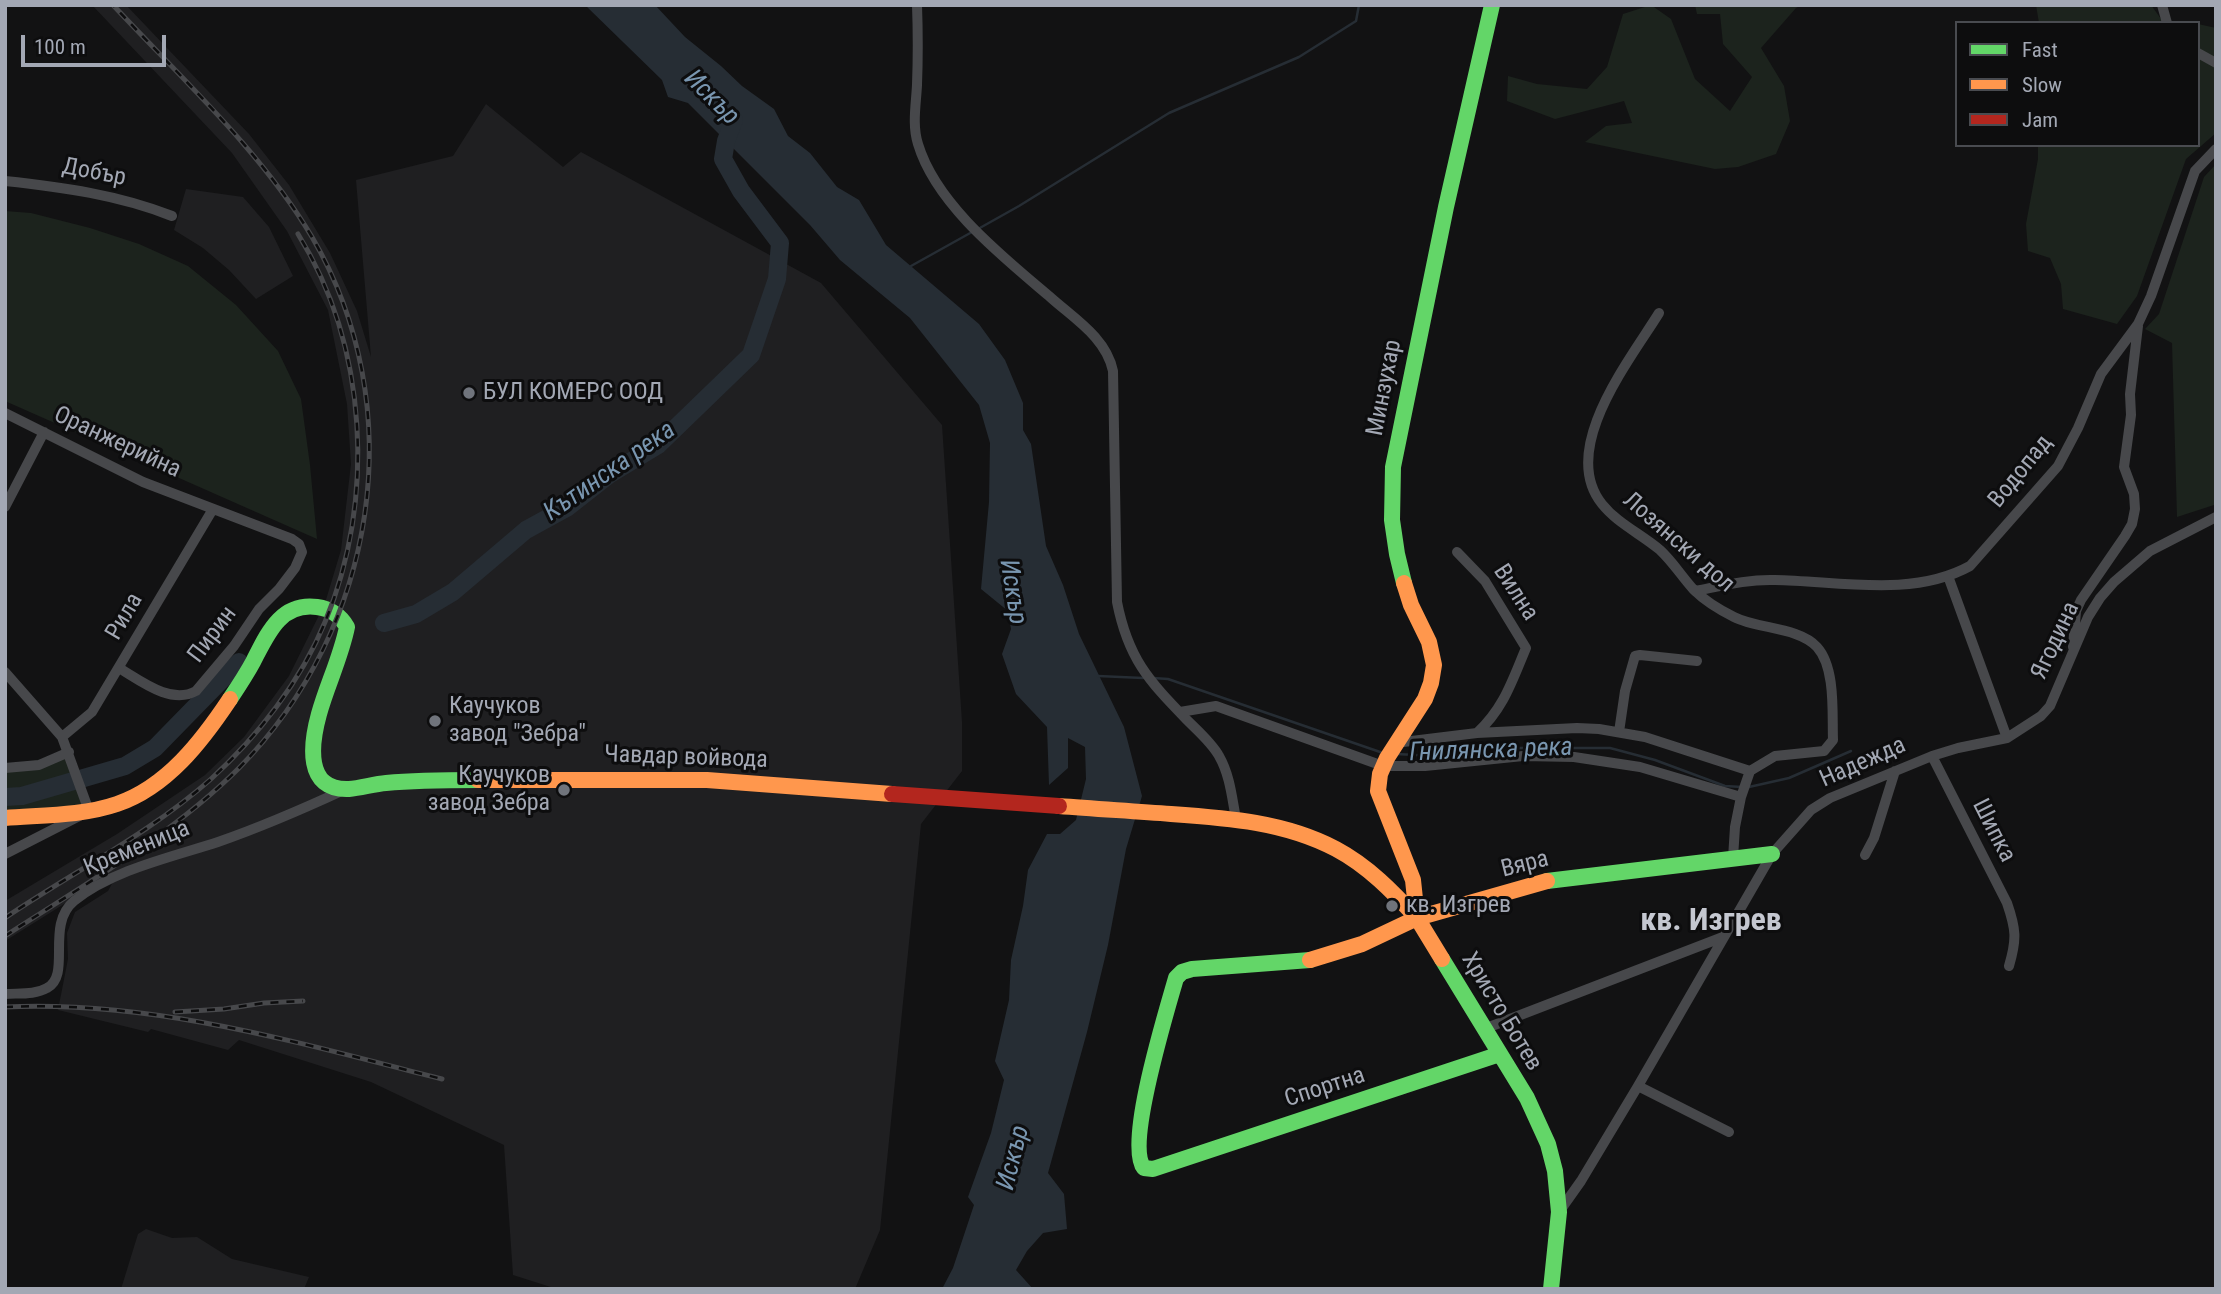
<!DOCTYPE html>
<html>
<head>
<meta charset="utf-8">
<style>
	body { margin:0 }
	#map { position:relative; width:2221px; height:1294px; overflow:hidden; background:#121213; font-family:"Roboto Condensed",sans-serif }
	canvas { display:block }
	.frame { position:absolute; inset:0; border:7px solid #a3a8b4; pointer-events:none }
	.legend { position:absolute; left:1955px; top:21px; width:245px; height:126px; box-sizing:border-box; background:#0d0d0e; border:2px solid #494b50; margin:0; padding:9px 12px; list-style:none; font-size:21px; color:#a3a8b4 }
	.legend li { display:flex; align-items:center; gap:14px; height:35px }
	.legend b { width:35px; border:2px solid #494b50 }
	.scale { position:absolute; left:21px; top:35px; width:145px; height:32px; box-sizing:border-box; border:4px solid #a3a8b4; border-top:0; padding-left:9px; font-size:21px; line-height:24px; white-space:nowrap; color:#a3a8b4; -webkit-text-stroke:5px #0d0d0e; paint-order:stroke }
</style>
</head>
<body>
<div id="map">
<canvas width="2221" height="1294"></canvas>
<div class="frame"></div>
<ul class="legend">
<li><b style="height:9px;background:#63d668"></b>Fast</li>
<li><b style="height:9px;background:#ff974d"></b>Slow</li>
<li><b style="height:9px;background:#b3261e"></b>Jam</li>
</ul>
<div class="scale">100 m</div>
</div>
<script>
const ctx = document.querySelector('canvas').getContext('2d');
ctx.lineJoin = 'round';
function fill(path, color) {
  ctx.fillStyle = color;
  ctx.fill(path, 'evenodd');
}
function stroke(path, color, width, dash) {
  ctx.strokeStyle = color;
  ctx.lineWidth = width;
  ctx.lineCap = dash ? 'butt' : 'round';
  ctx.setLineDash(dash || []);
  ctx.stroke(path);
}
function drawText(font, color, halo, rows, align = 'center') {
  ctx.font = font + ' "Roboto Condensed",sans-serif';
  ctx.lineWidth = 6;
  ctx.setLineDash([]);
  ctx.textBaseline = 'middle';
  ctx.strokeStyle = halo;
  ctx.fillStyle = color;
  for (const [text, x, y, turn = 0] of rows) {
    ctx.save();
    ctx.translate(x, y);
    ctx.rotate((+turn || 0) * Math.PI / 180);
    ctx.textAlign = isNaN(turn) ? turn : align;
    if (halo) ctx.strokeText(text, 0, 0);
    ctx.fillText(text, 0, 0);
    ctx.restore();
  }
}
fill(new Path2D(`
	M92 5H126L249 134 289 185 330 253 357 311 371 357 356 180 453 156 486 104 563 167 581 152 821 283 942 425 962 722V771L921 824 880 1230 855 1289H557L513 1275 504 1145 371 1082 239 1040 228 1050 151 1029 148 1032 58 1010 68 959 67 933 75 912 108 891 120 869 5 941V901L117 834 205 775 244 737 289 676 325 603 341 550 351 464 347 404 328 310 287 231 232 153Z
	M186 189 243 197 269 227 293 276 256 299 229 270 203 248 174 230Z
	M146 1229 172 1238 197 1237 232 1259 309 1277 304 1289H121L138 1234Z`), '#1f1f21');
fill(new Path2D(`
	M1651 5 1671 19 1695 79 1730 111 1752 77 1723 44 1720 14H1697L1695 5H1802L1796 8 1761 48 1784 86 1790 121 1776 154 1738 167 1715 169 1585 142 1606 126 1632 123 1624 101 1555 119 1507 101 1508 76 1537 84 1587 89 1607 67 1623 14Z
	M2036 5H2151L2164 23H2039Z
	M2198 24 2216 28V133L2186 159 2137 296 2117 324 2063 309 2061 284 2050 258 2028 251 2026 224 2038 159V145H2198Z
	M2216 164 2214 505 2177 517 2172 343 2145 329 2159 314 2204 177Z
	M5 211 31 213 90 228 139 244 188 266 236 305 278 351 301 399 310 465 317 539 5 401Z
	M69 752 89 811 5 818V768Z`), '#1c231d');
fill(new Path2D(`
	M585 5H655L685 37 721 66 742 86 774 109 788 136 810 153 837 187 859 200 886 245 979 324 1005 360 1023 403V430L1031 444 1046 546 1063 585 1079 634 1124 727 1142 796 1126 849 1108 945 1087 1032 1048 1173 1064 1194 1067 1229 1043 1233 1027 1251 1016 1270 1033 1289H942L953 1268 974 1205 968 1197 991 1133 1004 1080 995 1061 1009 1000 1011 960 1023 906 1028 870 1047 834H1060L1076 820 1086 779 1085 747 1068 738V768L1049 785 1047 727 1016 694 1002 654 1011 629 1008 611 981 589 989 502 990 443 979 405 910 318 840 260 810 225 688 103 668 97 662 80Z`), '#262d34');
stroke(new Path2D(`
	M978 229 1019 206 1169 113 1299 57 1356 21 1359 5
	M911 266 972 232
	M1098 676 1143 678
	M1153 678 1168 679 1383 753
	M1396 754 1435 756 1456 752 1471 755 1515 748H1610L1655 760 1725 786 1742 787
	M1749 787 1789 778 1851 751`), '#262d34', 2.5);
stroke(new Path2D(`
	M384 623 416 614 453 592 526 530 568 507 610 474 658 445 751 355 777 279 780 243 741 191 723 159 726 141 734 120
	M5 797 22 796 125 766 155 748 239 662`), '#262d34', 18);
stroke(new Path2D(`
	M917 5C918 32 918 59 917 85 916 105 912 125 918 144 936 204 1002 256 1049 296 1073 318 1106 337 1113 371L1117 602C1128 658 1148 680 1187 720 1198 731 1212 743 1219 756 1230 775 1232 798 1236 819
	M2162 5 2167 23
	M2198 53 2216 63
	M5 181C62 187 119 195 172 216
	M1659 313C1630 360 1558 449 1602 504 1617 523 1641 534 1660 550 1673 562 1682 577 1694 590 1705 601 1720 610 1734 617 1757 629 1799 627 1817 647 1836 668 1832 714 1833 740L1824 751 1775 756 1750 771
	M5 413 143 482 292 539 299 544 302 552 295 568 279 589 259 609 234 646 196 691C171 705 141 681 119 668
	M5 507 44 432
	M1457 552 1485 581 1526 648C1512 681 1504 708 1477 733
	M1948 576 2007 738
	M1695 591C1721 586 1748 579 1775 580 1838 581 1912 598 1970 566L2058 466 2078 428 2101 374 2138 324 2151 296 2195 171 2216 149
	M2073 647 2076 611 2081 600 2125 536 2132 524 2135 509 2134 494 2124 467 2131 415 2130 394 2138 326
	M5 672 62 737 89 811 5 854
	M1180 712 1216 706 1383 766H1425L1523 756 1574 757 1640 767 1741 797 1750 771
	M1619 732 1625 691 1635 656 1640 655 1697 661
	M62 737 92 712 213 509
	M1395 743 1477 733 1577 728 1599 729 1645 737 1750 771
	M1932 756 2007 903C2016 929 2017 939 2009 966
	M5 768 39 765 69 752
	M1865 855 1874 838 1895 771
	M1733 858 1735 827 1741 797
	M5 994C19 993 35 995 47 988 72 975 45 925 74 901 112 870 172 857 218 842 261 827 305 808 346 789
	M1484 1029 1723 937
	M1638 1086 1729 1132
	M1559 1212 1581 1181 1638 1086 1772 854 1811 810 1830 798 1932 756 1958 748 2007 738 2041 716 2050 706 2088 617 2100 598 2114 582 2150 551 2216 517`), '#47484b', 10);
stroke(new Path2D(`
	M1404 583 1397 554 1392 520 1393 467 1446 207 1492 5
	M230 699C238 687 246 675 253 662 267 635 280 602 317 607 331 609 340 615 347 627 341 657 327 685 319 714 311 743 304 791 349 789 361 788 374 784 386 783 417 780 448 780 478 780
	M1547 881 1772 854
	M1442 959 1527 1098 1548 1144 1555 1171 1559 1212 1551 1289
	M1310 960 1192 969 1182 972 1176 978C1167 1010 1125 1145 1144 1168L1153 1169 1500 1054`), '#63d668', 16);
stroke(new Path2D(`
	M1404 583 1411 605 1429 642 1434 665 1431 683 1425 699 1387 758 1380 774 1378 791 1413 880 1417 918 1442 959
	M478 780H707L892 794
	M1059 806C1096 809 1133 811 1171 814 1228 818 1285 822 1336 849 1368 866 1393 892 1417 918
	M5 818C42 815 82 816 117 804 167 787 202 741 230 699
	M1310 960 1362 944 1417 918 1547 881`), '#ff974d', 16);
stroke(new Path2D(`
	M892 794 1059 806`), '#b3261e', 16);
const rail = new Path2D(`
	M5 918C73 872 149 834 211 779 258 736 301 681 325 622 376 500 368 347 298 234
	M5 936C85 884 172 835 239 768 377 628 412 408 312 237 262 152 180 77 113 5
	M5 1007C154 1000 299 1043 442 1079
	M175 1012 224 1009 264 1003 303 1001`);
stroke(rail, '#47484b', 5);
stroke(rail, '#0d0d0e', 2.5, [8]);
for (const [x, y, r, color] of [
	[469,393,7,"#70747c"],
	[435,721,7,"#70747c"],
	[564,790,7,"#70747c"],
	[1392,906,7,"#70747c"]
]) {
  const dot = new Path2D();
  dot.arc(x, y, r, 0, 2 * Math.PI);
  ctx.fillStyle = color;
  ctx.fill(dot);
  stroke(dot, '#0d0d0e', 2.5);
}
drawText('24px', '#a3a8b4', '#0d0d0e', [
	["Добър",94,173,11],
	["Минзухар",1385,388,-79],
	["Оранжерийна",117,443,25],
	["Водопад",2021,472,-51],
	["Лозянски дол",1678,543,41],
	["Вилна",1515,593,57],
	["Рила",125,617,-60],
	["Пирин",213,635,-53],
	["Ягодина",2056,641,-65],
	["Чавдар войвода",686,758,2],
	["Надежда",1863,763,-24],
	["Шипка",1993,831,63],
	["Кременица",137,849,-22],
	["Вяра",1525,865,-14],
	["Христо Ботев",1501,1012,59],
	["Спортна",1325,1088,-18]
]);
drawText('24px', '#a3a8b4', '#0d0d0e', [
	["БУЛ КОМЕРС ООД",483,393],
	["Каучуков",449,707],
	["завод \"Зебра\"",449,735],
	["Каучуков",550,776,"right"],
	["завод Зебра",550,804,"right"],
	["кв. Изгрев",1406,906]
], 'left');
drawText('italic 26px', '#7996b0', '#0d0d0e', [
	["Искър",711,98,45],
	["Кътинска река",610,472,-35],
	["Искър",1012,592,81],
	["Гнилянска река",1491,751,-2],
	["Искър",1014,1158,-76]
]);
drawText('bold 32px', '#c4c7d0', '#0d0d0e', [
	["кв. Изгрев",1711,922]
]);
</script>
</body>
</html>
